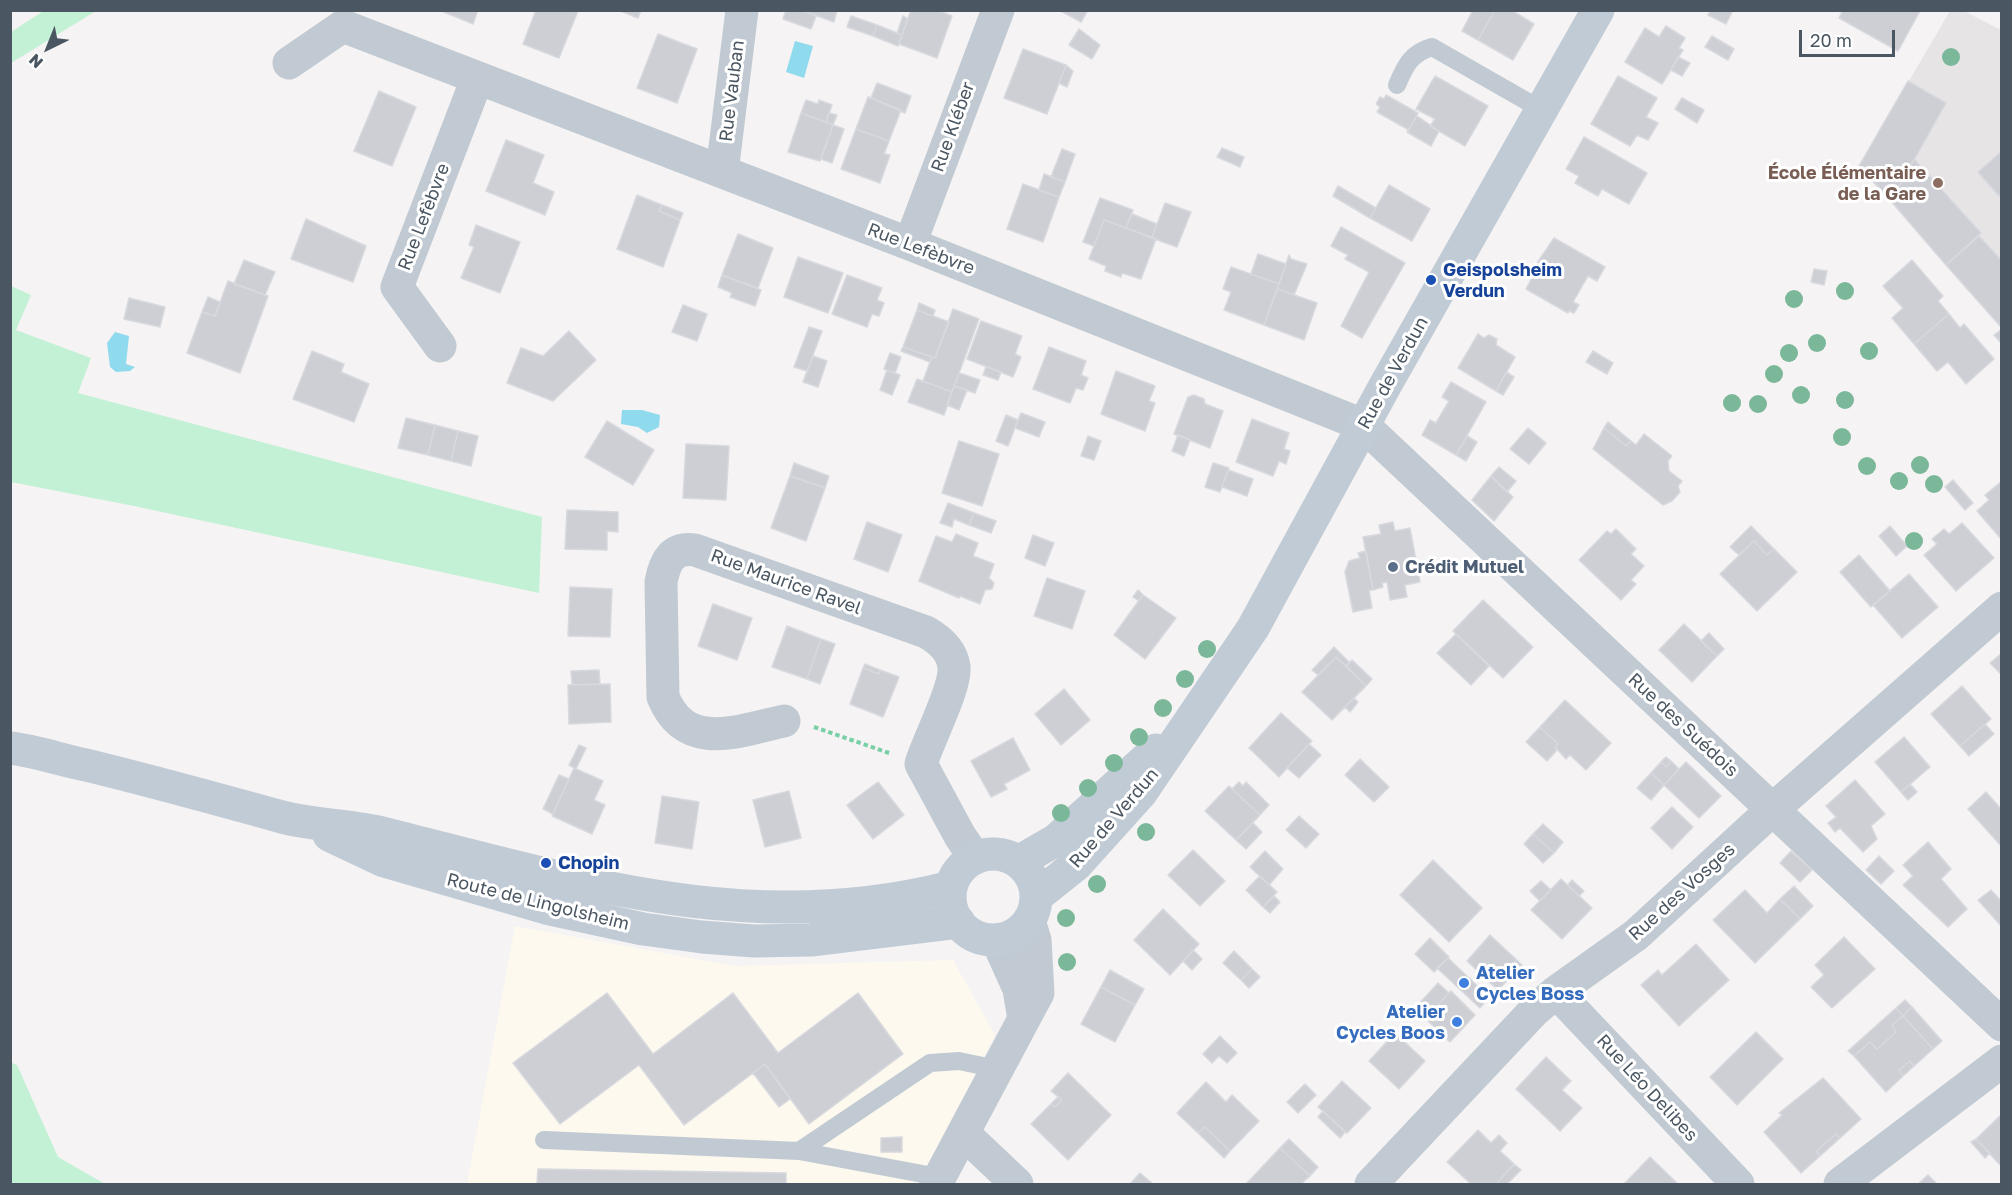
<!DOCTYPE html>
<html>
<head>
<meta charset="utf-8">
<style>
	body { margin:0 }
	#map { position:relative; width:2012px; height:1195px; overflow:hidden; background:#f5f3f3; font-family:"Golos Text",sans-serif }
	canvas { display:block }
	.frame { position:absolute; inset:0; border:12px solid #4a5661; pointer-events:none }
	.north { position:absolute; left:18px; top:18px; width:60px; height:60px; -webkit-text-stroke:4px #fff; paint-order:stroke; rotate:223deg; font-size:16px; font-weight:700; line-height:24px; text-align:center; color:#4a5661 }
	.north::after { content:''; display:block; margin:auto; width:21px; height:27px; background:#4a5661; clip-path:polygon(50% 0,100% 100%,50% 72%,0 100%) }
	.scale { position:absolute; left:1799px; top:30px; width:96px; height:27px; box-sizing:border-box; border:3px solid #4a5661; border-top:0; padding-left:8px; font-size:18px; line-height:21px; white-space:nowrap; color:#4a5661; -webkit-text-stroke:4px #fff; paint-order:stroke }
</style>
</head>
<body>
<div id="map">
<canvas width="2012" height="1195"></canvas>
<div class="frame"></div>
<div class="north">N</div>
<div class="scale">20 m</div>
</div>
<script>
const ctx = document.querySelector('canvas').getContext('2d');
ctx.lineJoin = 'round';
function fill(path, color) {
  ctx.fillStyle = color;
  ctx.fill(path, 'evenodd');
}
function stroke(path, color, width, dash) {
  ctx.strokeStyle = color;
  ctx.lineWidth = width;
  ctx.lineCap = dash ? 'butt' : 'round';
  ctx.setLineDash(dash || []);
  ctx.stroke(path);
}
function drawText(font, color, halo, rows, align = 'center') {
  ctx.font = font + ' "Golos Text",sans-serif';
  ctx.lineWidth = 6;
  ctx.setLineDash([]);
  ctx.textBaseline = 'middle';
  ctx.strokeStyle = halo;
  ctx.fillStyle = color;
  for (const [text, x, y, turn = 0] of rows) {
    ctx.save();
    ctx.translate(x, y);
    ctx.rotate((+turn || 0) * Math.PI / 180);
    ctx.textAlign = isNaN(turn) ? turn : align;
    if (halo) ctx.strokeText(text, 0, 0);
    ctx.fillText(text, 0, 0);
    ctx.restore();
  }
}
fill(new Path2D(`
	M515 926 735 966 953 960 995 1035 918 1184H467Z`), '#fdf9ef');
fill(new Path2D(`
	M1950 11H1964L2001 30V328L1859 166Z`), '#e6e4e5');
fill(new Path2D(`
	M45 10 96 11 11 63V32Z
	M11 286 31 295 16 330 91 358 78 393 542 517 539 593 134 506 11 482Z
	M10 1062 17 1065 58 1157 105 1184H11Z`), '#c3f1d5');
fill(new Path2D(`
	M795 41 813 46 804 78 786 72Z
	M115 332 129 336 126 364 135 367 130 371 116 372 110 367 107 343Z
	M622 410H642L660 415 659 427 647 433 638 427 621 424Z`), '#90daee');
const building = new Path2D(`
	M439 10H478L473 24Z
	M536 10 578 11 559 58 523 44Z
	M618 10H641L638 18Z
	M786 10H801L816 16 811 29 783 19Z
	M801 10H837L834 22Z
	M911 10H937L952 16 937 58 899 44Z
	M1059 10H1088L1081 22Z
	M1473 10H1495L1478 40 1462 31Z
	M1495 10H1511L1534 24 1513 60 1478 40Z
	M1711 10H1733L1726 24 1708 15Z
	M1843 10H1920V11L1898 51 1839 18Z
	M851 16 877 25 873 36 847 27Z
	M903 16 908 19 902 35 897 33Z
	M877 25 902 35 898 46 873 36Z
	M1666 26 1685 38 1679 48 1683 50 1662 84 1625 62 1645 28 1659 37Z
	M1079 29 1100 45 1092 59 1069 45Z
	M658 34 697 49 677 103 637 88Z
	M1712 36 1734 49 1728 60 1705 47Z
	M1023 49 1066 65 1047 114 1004 98Z
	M1678 57 1690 63 1682 76 1671 70Z
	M1066 65 1073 71 1067 87 1059 83Z
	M1435 76 1488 106 1465 146 1430 126 1435 119 1416 109Z
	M1618 76 1657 98 1646 117 1658 123 1648 140 1637 135 1630 146 1591 124Z
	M1908 81 1946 103 1891 201 1859 166Z
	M877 83 911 96 905 113 871 98Z
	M379 91 416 107 392 166 354 151Z
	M1386 95 1418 113 1409 130 1377 112 1380 107 1376 104 1380 97 1384 99Z
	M868 97 901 110 889 141 856 129Z
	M1682 98 1704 110 1697 123 1675 109Z
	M806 100 818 104 819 100 832 105 826 122 801 113Z
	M801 113 833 125 820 161 788 152Z
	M829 113 837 115 833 125 826 122Z
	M1417 116 1439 131 1431 146 1407 132Z
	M833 125 844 129 832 163 821 159Z
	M856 129 889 141 884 154 890 155 880 183 841 169Z
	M1584 137 1647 173 1629 204 1602 189 1598 196 1575 183 1579 176 1566 169Z
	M506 140 544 155 533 183 554 192 545 215 486 191Z
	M1222 148 1244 157 1240 167 1217 157Z
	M1062 149 1075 154 1065 182 1051 177Z
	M2002 151V193L1999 196 1978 172Z
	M1914 159 1981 233 1946 265 1891 201Z
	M1044 174 1065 182 1059 197 1039 190Z
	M1023 184 1059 197 1043 242 1007 229Z
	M1389 185 1430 209 1412 241 1370 218Z
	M1338 186 1376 208 1370 218 1333 196Z
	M637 195 662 205 659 211 680 220 663 267 617 249Z
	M1100 198 1133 210 1126 228 1104 220 1094 246 1083 242Z
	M1165 203 1191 212 1177 247 1152 238Z
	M662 205 683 213 680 220 659 211Z
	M1132 214 1157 224 1152 238 1126 228Z
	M306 219 366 246 353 282 291 259Z
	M1104 220 1156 239 1141 279 1122 273 1121 277 1105 271 1106 266 1089 259Z
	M476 225 520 242 500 293 461 278 474 247 469 245Z
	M1341 227 1405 263 1362 338 1341 326 1369 272 1345 259 1348 255 1331 246Z
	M738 234 773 248 758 288 722 275Z
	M1979 236 2002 261V328L1946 265Z
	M1554 238 1605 267 1597 281 1588 276 1573 302 1579 305 1574 313 1569 311 1568 313 1526 289 1536 270 1533 269Z
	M1258 254 1286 264 1279 284 1251 274Z
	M1289 255 1291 259 1307 264 1294 295 1277 289Z
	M798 257 843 273 828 313 784 297Z
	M244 260 275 272 265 295 234 284Z
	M1912 260 1943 296 1938 301 1949 314 1914 344 1892 318 1903 308 1883 286Z
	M1231 267 1279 284 1264 325 1224 310 1231 292 1223 289Z
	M1814 269 1827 271 1824 285 1811 282Z
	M722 275 761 290 755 306 730 297 732 293 718 287Z
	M847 275 882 288 877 300 884 303 879 316 872 314 867 327 832 314Z
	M228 281 268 296 240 373 187 353 202 312 215 316Z
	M1277 289 1317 303 1304 340 1264 325Z
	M208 297 220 302 215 316 202 312Z
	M129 298 165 307 160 327 124 319Z
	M919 303 935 310 933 316 917 310Z
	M683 305 707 314 697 341 672 332Z
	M953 309 979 319 952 392 923 381 932 357 935 358Z
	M917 310 949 322 935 358 903 347Z
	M1949 314 1960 328 1964 324 1994 359 1966 384 1948 362 1937 371 1914 344Z
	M981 321 1022 336 1015 354 1021 357 1013 377 967 359Z
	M809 327 822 331 807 371 794 367Z
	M2002 329V344L1994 335Z
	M569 331 596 360 553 401 507 383 521 348 543 356Z
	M1478 334 1484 338 1489 335 1497 339 1496 345 1515 357 1496 391 1458 368Z
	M903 347 932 357 930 362 901 351Z
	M1049 347 1086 361 1081 375 1088 378 1083 390 1076 388 1070 403 1033 389Z
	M312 351 344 364 341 372 369 384 354 422 293 399Z
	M1593 351 1613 363 1607 374 1586 362Z
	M890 353 901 357 895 373 884 369Z
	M813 356 827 361 818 387 803 382Z
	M986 367 1001 372 998 380 983 375Z
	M887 370 900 375 892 395 880 390Z
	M1116 371 1155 386 1149 401 1155 403 1145 431 1101 414Z
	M1506 372 1514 377 1503 395 1496 391Z
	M959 373 980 380 975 393 954 386Z
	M917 379 952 392 944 415 908 402Z
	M1451 382 1486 402 1456 455 1422 435 1430 420 1436 423 1449 401 1442 397Z
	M954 386 967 390 959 410 947 405Z
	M1194 395 1204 399 1205 404 1223 411 1210 448 1174 434 1188 397Z
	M1021 413 1045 422 1039 437 1015 428Z
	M1006 415 1018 420 1008 446 996 441Z
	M406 418 435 425 428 455 398 448Z
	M1252 419 1289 433 1284 449 1290 451 1286 464 1279 461 1273 476 1236 462Z
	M607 421 654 450 633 485 585 457Z
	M1608 422 1631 441 1626 446 1604 428Z
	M435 425 458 431 451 461 428 455Z
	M1528 428 1546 443 1529 464 1510 449Z
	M1604 428 1626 446 1631 441 1636 445 1644 434 1672 456 1668 461 1669 471 1682 481 1678 486 1680 492 1672 501 1663 505 1593 449Z
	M458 431 478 436 471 466 451 461Z
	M1178 435 1190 440 1184 456 1172 451Z
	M1088 436 1101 441 1094 460 1081 456Z
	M1467 436 1477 442 1466 461 1456 455Z
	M959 441 999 454 982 506 942 493Z
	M686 444 729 446 726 500 683 498Z
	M794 463 829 476 825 488 790 476Z
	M1213 463 1229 468 1220 492 1205 487Z
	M1499 467 1516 481 1507 492 1491 476Z
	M1228 470 1253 479 1247 496 1222 487Z
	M790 476 825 488 806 541 771 528Z
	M1491 476 1513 497 1494 521 1472 500Z
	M1953 480 1973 503 1965 510 1945 487Z
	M2002 481V540L1977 511 1989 500 1985 495Z
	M948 503 974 513 969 525 954 519 952 527 940 523Z
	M567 510 618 512V532L607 531V550L565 549Z
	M974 513 996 521 991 533 969 525Z
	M867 522 902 535 888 572 854 559Z
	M1393 522 1395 531 1410 528 1420 582 1405 585 1407 597 1390 600 1387 582 1382 583 1383 587 1373 590 1363 537 1381 534 1379 525Z
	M1962 523 1994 558 1956 591 1924 555 1937 544 1932 539 1944 529 1949 534Z
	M1751 526 1774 549 1767 555 1754 541 1739 555 1730 547Z
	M1890 526 1907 546 1896 556 1879 536Z
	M1616 529 1636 549 1631 554 1644 566 1631 580 1636 584 1621 600 1579 560 1607 531 1611 534Z
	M956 534 978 543 973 556 994 564 989 578 994 583 992 589 985 590 980 604 960 596 959 598 919 581 936 536 952 542Z
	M1033 535 1054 543 1045 566 1025 558Z
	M1754 541 1767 555 1774 549 1797 572 1757 611 1720 574Z
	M1366 551 1373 590H1369L1372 608 1353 612 1345 572 1349 561 1360 558 1358 553Z
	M1859 555 1890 591 1871 607 1840 572Z
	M1909 574 1938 607 1902 638 1873 605Z
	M1047 578 1085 591 1072 629 1034 616Z
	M570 587 612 589 610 637 568 636Z
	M1138 590 1143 595 1139 601 1133 597Z
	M1143 595 1176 618 1145 659 1114 635Z
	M1483 600 1533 647 1503 678 1453 631Z
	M713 604 752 618 737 660 698 646Z
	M1684 624 1717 656 1692 682 1659 650Z
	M787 626 821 639 807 679 772 667Z
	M1709 633 1724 649 1717 656 1701 641Z
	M1456 634 1489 666 1471 685 1437 653Z
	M821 639 835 644 820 684 807 679Z
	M1334 647 1350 663 1346 666 1336 657 1318 675 1312 670Z
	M2002 653V675L1990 663Z
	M1336 657 1366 686 1332 720 1302 692Z
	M1352 660 1372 679 1366 686 1346 666Z
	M865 664 880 670 879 674 863 668Z
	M863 668 879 674 880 670 899 677 883 717 850 704Z
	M599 670 600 684 572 685 571 671Z
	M610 684 611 722 569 724 568 685Z
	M1962 686 1991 719 1960 746 1931 714Z
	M1064 689 1090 720 1061 745 1035 714Z
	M1354 698 1358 702 1350 712 1345 707Z
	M1565 700 1611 743 1586 770 1570 755 1566 759 1555 747 1558 744 1540 727Z
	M1281 713 1312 741 1279 777 1249 748Z
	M1985 724 1994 734 1969 756 1960 746Z
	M1540 727 1558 744 1555 747 1557 750 1547 761 1526 742Z
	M1904 737 1930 767 1901 792 1875 762Z
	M1013 738 1030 770 1004 784 1007 789 991 797 971 761Z
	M1309 744 1321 755 1299 778 1287 768Z
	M579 745 586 748 576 769 569 765Z
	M1666 757 1671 761 1666 767 1661 762Z
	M1360 759 1389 787 1374 802 1345 775Z
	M1671 761 1679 769 1664 785 1651 773 1661 762 1666 767Z
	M1686 762 1721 796 1699 818 1664 785Z
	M574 768 603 781 594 800 605 805 592 834 552 816Z
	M1651 773 1664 785 1651 800 1637 788Z
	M559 775 569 779 553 814 543 809Z
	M1855 780 1885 814 1871 826 1877 839 1863 852 1840 828 1835 832 1828 823 1836 817 1826 806Z
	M878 782 904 815 873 839 847 805Z
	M1239 782 1243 786 1246 782 1269 805 1260 815 1232 789Z
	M1910 784 1917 792 1908 800 1901 792Z
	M1229 786 1260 815 1236 840 1205 811Z
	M789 791 801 838 765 847 753 800Z
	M1986 792 2002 810V847L1968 809Z
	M662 796 699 802 692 849 655 843Z
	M1672 807 1693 827 1672 849 1651 828Z
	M1299 816 1319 834 1306 848 1286 830Z
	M1253 823 1262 832 1246 849 1236 840Z
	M1543 824 1563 842 1554 853 1533 834Z
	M1533 834 1554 853 1543 863 1524 844Z
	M1928 842 1951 869 1941 879 1967 909 1948 927 1903 885 1913 876 1903 865Z
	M1193 850 1225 881 1200 906 1168 875Z
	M1265 851 1283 869 1269 885 1250 867Z
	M1791 851 1812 870 1800 882 1780 863Z
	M1879 856 1894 871 1881 884 1866 870Z
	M1433 860 1482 908 1449 942 1400 895Z
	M1260 876 1277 892 1263 907 1246 890Z
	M1561 879 1592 908 1562 939 1531 910Z
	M1572 880 1584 891 1579 896 1568 885Z
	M1541 881 1551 890 1540 901 1530 891Z
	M1794 886 1813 906 1800 919 1780 899Z
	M1745 890 1767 913 1780 899 1800 919 1755 963 1713 920Z
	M1991 890 2002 902V927L1978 900Z
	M1274 896 1280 902 1270 913 1263 907Z
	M1163 909 1199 944 1170 975 1134 940Z
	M1490 935 1522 965 1498 990 1467 961Z
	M1844 937 1875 969 1832 1008 1811 987 1824 975 1815 965Z
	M1430 938 1449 957 1434 972 1415 954Z
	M1696 944 1729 980 1679 1026 1641 985 1658 970 1662 975Z
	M1193 950 1202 959 1192 970 1183 961Z
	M1234 951 1252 969 1241 980 1223 963Z
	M1448 958 1489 997 1480 1008 1437 968Z
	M1252 969 1260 977 1249 988 1241 980Z
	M1110 970 1144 989 1135 1005 1101 987Z
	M1438 983 1449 993 1428 1015 1417 1006Z
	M1101 987 1135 1005 1115 1042 1081 1024Z
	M1451 991 1475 1015 1450 1042 1425 1018Z
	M607 993 653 1054 733 993 778 1053 858 993 903 1054 809 1124 765 1064 684 1125 639 1065 560 1124 513 1063Z
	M1905 1000 1912 1007 1903 1016 1896 1008Z
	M1912 1007 1942 1041 1933 1049 1903 1016Z
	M1896 1008 1903 1016 1892 1025 1896 1032 1877 1049 1870 1042 1854 1056 1848 1051Z
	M1903 1016 1933 1049 1914 1066 1910 1061 1899 1070 1903 1076 1886 1092 1854 1056 1870 1042 1877 1049 1896 1032 1892 1025Z
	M1756 1032 1783 1059 1737 1105 1710 1077Z
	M1395 1033 1425 1061 1399 1089 1369 1061Z
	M1220 1036 1237 1053 1227 1063 1219 1056 1212 1063 1203 1054Z
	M1546 1057 1571 1081 1562 1090 1582 1108 1560 1131 1516 1089Z
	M1910 1061 1914 1066 1903 1076 1899 1070Z
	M765 1064 790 1099 779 1107 753 1073Z
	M1068 1073 1111 1115 1068 1160 1031 1124 1051 1104 1055 1107 1062 1100 1051 1091Z
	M1823 1078 1861 1119 1840 1138 1836 1134 1816 1151 1820 1156 1801 1173 1764 1132 1782 1115 1779 1113Z
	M1342 1081 1371 1108 1347 1133 1318 1107Z
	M1206 1082 1226 1102 1232 1095 1259 1121 1230 1151 1205 1127 1198 1133 1177 1113Z
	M1305 1084 1316 1095 1298 1113 1287 1102Z
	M1058 1097 1062 1100 1055 1107 1051 1104Z
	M1323 1111 1345 1132 1340 1138 1318 1117Z
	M2002 1114V1167L1976 1139Z
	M1205 1127 1230 1151 1224 1158 1198 1133Z
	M1478 1130 1491 1143 1499 1135 1507 1143 1500 1151 1514 1164 1496 1184H1471L1447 1162Z
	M1836 1134 1840 1138 1820 1156 1816 1151Z
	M902 1137V1152H881V1138Z
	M1289 1139 1318 1167 1310 1176 1280 1148Z
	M1976 1139 1990 1153 1985 1158 1971 1142Z
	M1280 1148 1310 1176 1301 1184H1246Z
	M1650 1157 1678 1184H1624Z
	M1514 1164 1521 1170 1507 1184H1496Z
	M538 1169 786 1173V1184H537Z
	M1140 1173 1153 1184H1130Z
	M1928 1175 1937 1184H1918Z`);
fill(building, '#cdcfd5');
stroke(building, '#d7d9de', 1.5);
stroke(new Path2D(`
	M814 727 892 754`), '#7ad0a6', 4, [4.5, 3]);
stroke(new Path2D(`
	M1397 85C1405 66 1411 53 1432 47L1542 110
	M544 1140 799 1151 939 1177
	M799 1151 930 1063 959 1061 997 1069`), '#c1cad2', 18);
stroke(new Path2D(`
	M289 63 343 26 910 244 1363 425 2002 1025
	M722 172 742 10
	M910 244 998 10
	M440 346 397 287 477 79
	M784 721C739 731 686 753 663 697L661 582C665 561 672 547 695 550L926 632C940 640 952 650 954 667 956 688 928 740 921 764L960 836 975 858
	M997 940 1019 989 1024 1019 1038 993 1035 940 1029 921
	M1556 992 1738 1184
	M963 1133 1017 1184
	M936 1184 1024 1019
	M1371 1184 1534 1011 1556 992 1636 935 1772 810 2002 608
	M1840 1184 2002 1061`), '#c1cad2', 33);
stroke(new Path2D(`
	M10 748C36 751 61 760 86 765 152 781 217 799 282 817 316 826 352 825 386 834 578 882 752 938 951 887
	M329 835 384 861 546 908 643 929 702 937 754 941 811 940 959 922
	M950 897a43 43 0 1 1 86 0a43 43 0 1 1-86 0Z
	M1018 862 1056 840 1156 750
	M1037 896 1077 864 1141 793 1253 628 1386 384 1598 10`), '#c1cbd6', 33);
stroke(new Path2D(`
	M10 11 11 10`), '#b5b8bd', 4.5);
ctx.fillStyle = '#7bb799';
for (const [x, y] of [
	[1951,57],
	[1845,291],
	[1794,299],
	[1817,343],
	[1869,351],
	[1789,353],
	[1774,374],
	[1801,395],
	[1845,400],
	[1732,403],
	[1758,404],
	[1842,437],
	[1920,465],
	[1867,466],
	[1899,481],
	[1934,484],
	[1914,541],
	[1207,649],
	[1185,679],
	[1163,708],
	[1139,737],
	[1114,763],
	[1088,788],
	[1061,813],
	[1146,832],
	[1097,884],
	[1066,918],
	[1067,962]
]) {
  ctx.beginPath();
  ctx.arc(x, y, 9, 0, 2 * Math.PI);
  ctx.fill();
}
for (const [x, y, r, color] of [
	[1938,183,6,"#8d6e63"],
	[1431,280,6,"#1a4fb4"],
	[1393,567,6,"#5c6f8a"],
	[546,863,6,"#1a4fb4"],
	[1464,983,6,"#3f7fe0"],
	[1457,1022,6,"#3f7fe0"]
]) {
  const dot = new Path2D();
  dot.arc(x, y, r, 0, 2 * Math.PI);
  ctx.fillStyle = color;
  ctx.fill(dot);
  stroke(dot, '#fff', 2);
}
drawText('18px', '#4a5661', '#fff', [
	["Rue Vauban",732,91,-83],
	["Rue Kléber",953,127,-70],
	["Rue Lefèbvre",424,217,-69],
	["Rue Lefèbvre",921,249,21],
	["Rue de Verdun",1393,373,-61],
	["Rue Maurice Ravel",786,582,20],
	["Rue des Suédois",1683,725,43],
	["Rue de Verdun",1114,818,-49],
	["Rue des Vosges",1682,892,-42],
	["Route de Lingolsheim",538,902,14],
	["Rue Léo Delibes",1647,1088,47]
]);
drawText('bold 18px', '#785e54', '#fff', [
	["École Élémentaire",1926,173],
	["de la Gare",1926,194]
], 'right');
drawText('bold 18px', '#164399', '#fff', [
	["Geispolsheim",1443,270],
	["Verdun",1443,291],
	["Chopin",558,863]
], 'left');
drawText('bold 18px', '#4e5e75', '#fff', [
	["Crédit Mutuel",1405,567]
], 'left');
drawText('bold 18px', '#366cbe', '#fff', [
	["Atelier",1476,973],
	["Cycles Boss",1476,994],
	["Atelier",1445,1012,"right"],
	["Cycles Boos",1445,1033,"right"]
], 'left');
</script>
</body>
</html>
